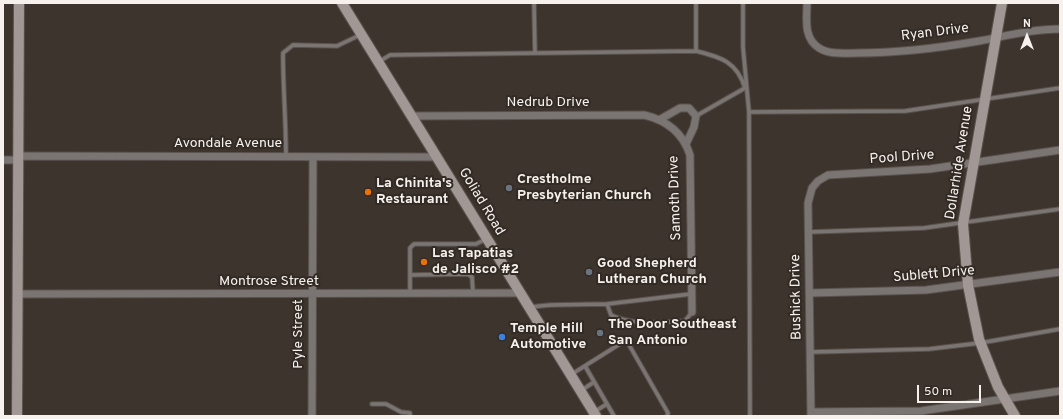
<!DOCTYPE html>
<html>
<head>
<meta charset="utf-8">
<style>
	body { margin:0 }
	#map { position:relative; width:1063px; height:419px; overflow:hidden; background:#3c342d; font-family:Overpass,sans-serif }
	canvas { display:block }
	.frame { position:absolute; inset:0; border:4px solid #f6f1ed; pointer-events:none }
	.north { position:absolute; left:1007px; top:16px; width:40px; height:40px; -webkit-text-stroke:3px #322a24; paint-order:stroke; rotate:0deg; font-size:11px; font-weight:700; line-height:16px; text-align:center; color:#f6f1ed }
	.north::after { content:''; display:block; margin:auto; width:14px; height:18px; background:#f6f1ed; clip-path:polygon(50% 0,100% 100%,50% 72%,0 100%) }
	.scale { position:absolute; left:917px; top:385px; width:64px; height:18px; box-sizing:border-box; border:2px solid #f6f1ed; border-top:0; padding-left:5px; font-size:12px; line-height:14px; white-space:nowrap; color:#f6f1ed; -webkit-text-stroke:3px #322a24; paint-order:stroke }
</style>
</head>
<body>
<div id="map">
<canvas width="1063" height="419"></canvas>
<div class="frame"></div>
<div class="north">N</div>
<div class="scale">50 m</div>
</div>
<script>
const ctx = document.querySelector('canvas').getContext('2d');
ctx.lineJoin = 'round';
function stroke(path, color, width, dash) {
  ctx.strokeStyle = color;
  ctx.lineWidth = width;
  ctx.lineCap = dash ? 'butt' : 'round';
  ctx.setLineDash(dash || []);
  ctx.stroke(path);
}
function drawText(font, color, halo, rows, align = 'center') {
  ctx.font = font + ' Overpass,sans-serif';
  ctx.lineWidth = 4;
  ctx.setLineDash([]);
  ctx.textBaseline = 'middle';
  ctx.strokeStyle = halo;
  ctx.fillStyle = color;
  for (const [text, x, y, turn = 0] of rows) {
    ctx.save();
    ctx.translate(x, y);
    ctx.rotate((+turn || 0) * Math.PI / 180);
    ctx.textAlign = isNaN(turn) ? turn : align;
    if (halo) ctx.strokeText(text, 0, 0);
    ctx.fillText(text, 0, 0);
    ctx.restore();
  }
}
const lane = new Path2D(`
	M534 3 535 53
	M696 3V51
	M743 3V47L749 112 750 416
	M380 61 390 55 696 51C721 57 737 62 745 88L696 116
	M749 112 905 111 1060 88
	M286 157C286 122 283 88 283 53L293 45 337 46 360 35
	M809 232 924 228 1060 209
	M410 293V275
	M473 293 472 277 468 274 410 275V248L414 244H476L486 239
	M607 304 611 315C633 326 662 322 685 321L692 312
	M530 307 550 305 607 304 691 294
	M811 352 929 349 980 343 1060 329
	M585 366 614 416
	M572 374 623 342 628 343 668 413 667 416
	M582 390 594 382
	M372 404H386L401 412 410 413V416
	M594 412 607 404`);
const street = new Path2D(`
	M807 3C807 18 803 38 819 48 830 55 844 53 857 53 898 53 939 48 979 41 1006 36 1032 29 1060 29
	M412 116 644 115C666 120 683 133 690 155L692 312
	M659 120 680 108H689L696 116 694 127 686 144
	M18 156 437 157
	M3 160H18
	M810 293 926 290 1060 272
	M18 294 521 293
	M811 412 921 411 1060 391
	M312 416 313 157
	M811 416 808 203 812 188 818 181 828 175 930 169 1060 150`);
const secondary = new Path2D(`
	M342 3 596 416
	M1002 3 963 224 968 285 979 339 998 387 1015 416
	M17 416 19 3`);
stroke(lane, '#5a524c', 5.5);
stroke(street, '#5a524c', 9);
stroke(secondary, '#5a524c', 12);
stroke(lane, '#7a7573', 3.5);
stroke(street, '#7a7573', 7);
stroke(secondary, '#a19895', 10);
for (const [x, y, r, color] of [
	[509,188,4,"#6b7280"],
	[368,192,4,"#e8710a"],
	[424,262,4,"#e8710a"],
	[589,272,4,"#6b7280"],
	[600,333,4,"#6b7280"],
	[502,337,4,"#3f7fe0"]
]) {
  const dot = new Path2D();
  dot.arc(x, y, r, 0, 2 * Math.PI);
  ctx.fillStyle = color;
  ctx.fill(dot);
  stroke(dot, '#322a24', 1.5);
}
drawText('14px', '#f6f1ed', '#322a24', [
	["Ryan Drive",935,33,-7],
	["Nedrub Drive",548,103],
	["Avondale Avenue",228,144],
	["Pool Drive",902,158,-4],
	["Dollarhide Avenue",960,163,-81],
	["Samoth Drive",676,198,-92],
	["Goliad Road",481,202,59],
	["Sublett Drive",934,275,-5],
	["Montrose Street",269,282],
	["Bushick Drive",797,297,-91],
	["Pyle Street",299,334,-90]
]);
drawText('bold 14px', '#f6f1ed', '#322a24', [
	["Crestholme",517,180],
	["Presbyterian Church",517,196],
	["La Chinita's",376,184],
	["Restaurant",376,200],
	["Las Tapatias",432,254],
	["de Jalisco #2",432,270],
	["Good Shepherd",597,264],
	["Lutheran Church",597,280],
	["The Door Southeast",608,325],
	["San Antonio",608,341],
	["Temple Hill",510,329],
	["Automotive",510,345]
], 'left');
</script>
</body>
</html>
